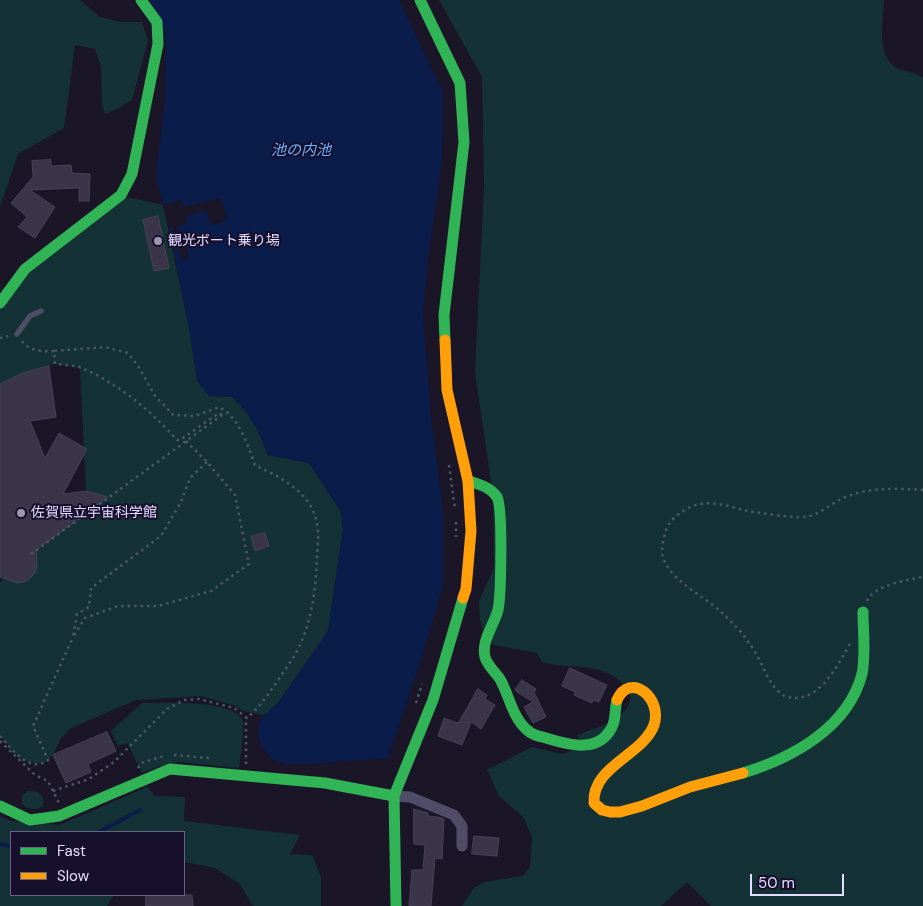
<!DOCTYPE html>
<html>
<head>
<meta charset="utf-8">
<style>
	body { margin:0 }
	#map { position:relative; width:923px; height:906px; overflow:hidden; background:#1a1627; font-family:"DM Sans",sans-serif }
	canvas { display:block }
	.legend { position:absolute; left:10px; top:831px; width:175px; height:65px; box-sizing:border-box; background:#17102d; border:1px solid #696281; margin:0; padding:6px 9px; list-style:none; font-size:15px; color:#e3dcff }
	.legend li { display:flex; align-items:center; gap:10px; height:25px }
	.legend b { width:25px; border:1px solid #696281 }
	.scale { position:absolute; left:750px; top:874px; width:94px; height:22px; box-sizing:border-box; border:2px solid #e3dcff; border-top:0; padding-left:6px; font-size:15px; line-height:18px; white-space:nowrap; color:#e3dcff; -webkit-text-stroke:4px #17102d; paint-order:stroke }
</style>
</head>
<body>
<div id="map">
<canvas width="923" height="906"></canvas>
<ul class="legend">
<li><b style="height:6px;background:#30b455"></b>Fast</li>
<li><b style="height:6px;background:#ff9f0a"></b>Slow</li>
</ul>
<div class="scale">50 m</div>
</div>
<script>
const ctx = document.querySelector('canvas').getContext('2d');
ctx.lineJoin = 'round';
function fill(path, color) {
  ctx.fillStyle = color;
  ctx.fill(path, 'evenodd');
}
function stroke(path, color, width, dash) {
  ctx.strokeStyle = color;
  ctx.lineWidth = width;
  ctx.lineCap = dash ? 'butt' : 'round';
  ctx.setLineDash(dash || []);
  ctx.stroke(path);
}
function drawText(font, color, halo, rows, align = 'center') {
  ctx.font = font + ' "DM Sans","Noto Sans JP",sans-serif';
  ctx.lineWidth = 4;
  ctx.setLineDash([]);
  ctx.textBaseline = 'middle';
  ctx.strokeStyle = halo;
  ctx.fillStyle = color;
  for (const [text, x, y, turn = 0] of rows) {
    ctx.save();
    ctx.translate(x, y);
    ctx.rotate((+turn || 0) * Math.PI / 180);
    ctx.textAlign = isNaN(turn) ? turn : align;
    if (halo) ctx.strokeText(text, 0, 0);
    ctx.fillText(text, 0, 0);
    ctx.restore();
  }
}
fill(new Path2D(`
	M0 0H80L100 17 121 22H142L148 41 132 100 115 110 105 114 102 105 101 66 95 49 75 45 64 128 18 154 0 207Z
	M439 0H884C883 20 876 58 898 69 907 73 915 71 923 78V906H711L687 882 661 906H462L474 888 484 882 523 876 530 867 532 837 524 818 499 796 487 770 532 747 562 754 584 747 577 735C597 727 627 721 631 697 628 692 625 685 620 681 597 661 568 670 542 662L537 653 494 645 486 639 480 620 479 601 494 568 493 495 475 372 484 185 482 77Z
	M127 197 163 205 189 328 198 381 209 396 232 397C253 417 257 428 268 455L309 463 341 512 343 529 328 631 278 703 264 715 244 711 235 706 201 696 136 700 71 728 61 738 53 755 46 762C23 768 14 751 0 736V583L5 576 24 582C37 575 39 564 36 550L108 497 86 491 80 368 55 364 23 373 0 384V308L27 271Z
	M142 703C162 703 235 699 243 721 245 728 240 759 239 768L179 762 157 767 142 773 127 743 118 746 111 731Z
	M147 787 155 796 185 797 184 821 300 835 290 854 312 855 321 877V906H253L240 884 215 868 184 862V832H11V895H114L107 906H0V816L11 821 60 825Z
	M28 791 38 792 43 797V806L37 809 26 808 22 803V795Z`), '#143235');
fill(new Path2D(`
	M150 0H399L443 92 442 160 428 259 423 314 431 417 443 510V586L420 663 388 758 312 764H286L272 759 261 745 258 733 259 723 264 715 278 703 328 631 343 529 341 512 309 463 268 455C257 428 253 417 232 397L209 396 197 381 189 328 169 228 157 182V167L165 101 166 51 165 32Z`), '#0a1c4a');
fill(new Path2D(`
	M221 198 227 221 211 225 206 210 186 216 188 223 178 225 183 246H186L189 258 181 260 172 227 169 228 163 205 182 200 184 207Z`), '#1a1627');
stroke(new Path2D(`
	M99 832 140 810
	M0 844 11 846`), '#0a1c4a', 4);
const building = new Path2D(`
	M51 160V166L71 165 72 173 90 174 89 201H79V188L30 190 55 207 35 238 18 227 27 217 11 203 33 177 32 161Z
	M158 216 169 268 154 271 143 220Z
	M49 366 56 417 30 421 45 458 59 433 87 449 63 494 86 491 108 497 36 550 37 566 35 573 30 578 24 582 17 583 0 577V384L23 373Z
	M265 533 269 546 255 551 251 537Z
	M570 668 607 685 599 702 593 700 592 703 574 695 575 692 562 686Z
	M522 680 536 689 534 692 546 717 533 723 524 707 533 702 517 692 515 690Z
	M478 689 487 695 485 699 495 705 481 729 471 722 462 745 438 736 444 718 458 723Z
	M107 732 116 751 88 764 91 772 66 783 53 755Z
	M414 809 428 813V816L438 817 444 819 442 859 435 858 431 906H409L412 870H423L425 845 414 844Z
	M474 836 499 838 497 856 472 854Z
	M146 895H192L193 906H146Z`);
fill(building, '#3a3548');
stroke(building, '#474159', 1);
stroke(new Path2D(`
	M0 338 8 336
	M22 341C29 351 43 352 54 351L55 364C64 365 74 365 82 368 119 384 151 411 177 440H180L219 413 222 415
	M186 441 207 462 235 495 249 564 211 591 158 606H118L85 618 73 637 77 614 89 607 91 588 161 536 181 502 190 478 207 462
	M449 465 455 509
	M456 522V537
	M31 554 222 415
	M867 601C874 585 907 580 923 577
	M850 644C838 664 823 696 797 698 773 700 766 670 756 654 752 646 746 639 741 632 734 625 727 617 720 611 703 595 666 579 662 553 662 547 663 540 665 534 667 521 681 511 693 506 711 499 730 507 748 511 759 513 794 518 804 517 818 516 829 505 841 499 866 487 897 488 923 490
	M416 703 422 684
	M0 736C10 747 30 775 48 760L33 726 73 637
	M0 741 35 775 48 781 59 803
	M174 755 209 758
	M246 764V723L247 718
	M138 768 141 763 164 756
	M53 791 89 779 114 762 167 709 184 700 199 699 234 708 247 718C261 706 270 692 280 677 286 668 292 660 297 651 312 622 316 588 317 556 318 541 320 525 313 511 302 487 277 476 255 465 247 444 240 418 219 407L195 416 173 415 155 396 140 369 128 353 105 347 54 351`), '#495768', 2.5, [2.5, 4]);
stroke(new Path2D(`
	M17 334 30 316 41 311`), '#4f4c67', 5.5);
stroke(new Path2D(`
	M394 796 410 797 454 815 462 826V846`), '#4f4c67', 11);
stroke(new Path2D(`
	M420 0 460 83 464 142 444 315 445 340
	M0 303 25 269 121 195 132 174 158 44 157 22 141 0
	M468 481C479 484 490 487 497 497 503 507 501 596 498 610 494 625 481 641 485 657 487 665 495 672 500 679 509 695 512 716 526 729 532 735 538 736 546 738 566 744 595 753 609 732 617 722 614 711 617 700
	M743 773C792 758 848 728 862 674 866 654 863 632 863 612
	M0 806 30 820 59 816 170 769 325 783 394 796
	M396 906 394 796 433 700 463 598`), '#30b455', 11);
stroke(new Path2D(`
	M445 340 447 390 468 481 471 531 466 589 463 598
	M617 700C630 671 663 698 654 725 643 755 592 766 594 803L602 810 610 812H620L642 806 690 787 743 773`), '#ff9f0a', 11);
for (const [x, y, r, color] of [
	[158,241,5,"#9d97b3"],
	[21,513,5,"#9d97b3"]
]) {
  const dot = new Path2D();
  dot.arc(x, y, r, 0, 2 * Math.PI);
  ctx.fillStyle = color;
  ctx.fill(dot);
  stroke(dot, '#17102d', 2);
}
drawText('14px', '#e3dcff', '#17102d', [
	["観光ボート乗り場",168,241],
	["佐賀県立宇宙科学館",31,513]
], 'left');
drawText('italic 15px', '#6ab0ff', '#17102d', [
	["池の内池",301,151]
]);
</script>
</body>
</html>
